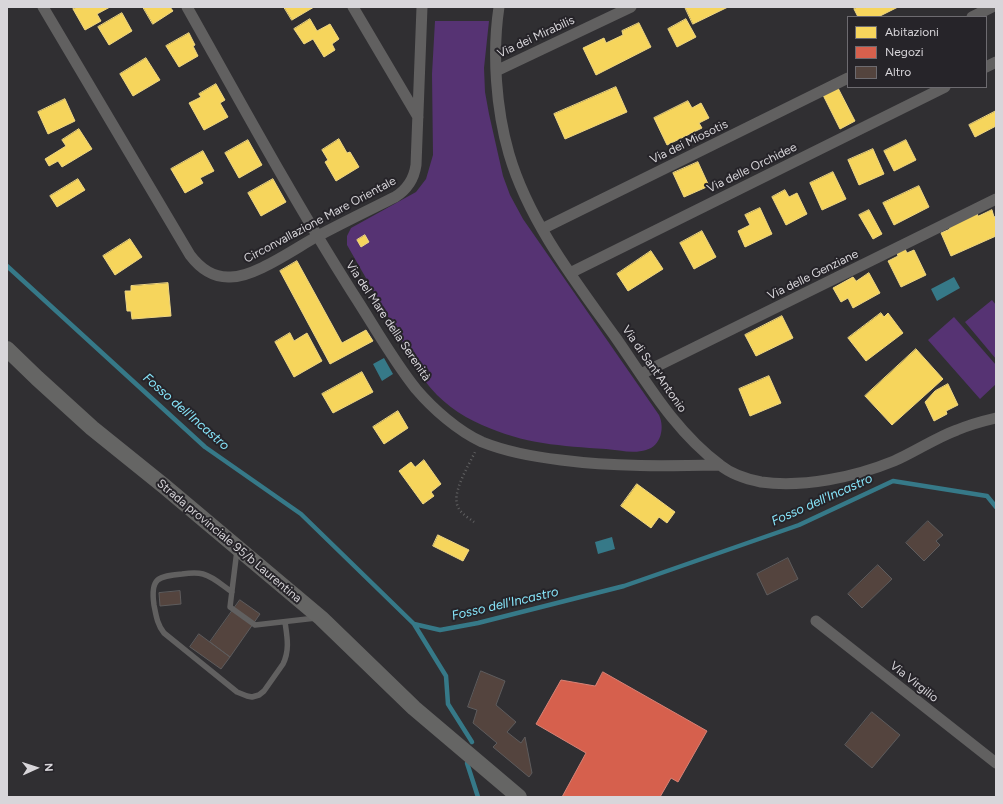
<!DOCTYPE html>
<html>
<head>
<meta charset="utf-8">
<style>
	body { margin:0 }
	#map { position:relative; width:1003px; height:804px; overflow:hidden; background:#302f32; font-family:Figtree,sans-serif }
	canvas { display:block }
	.frame { position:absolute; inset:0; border:8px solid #d8d6da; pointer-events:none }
	.legend { position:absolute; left:847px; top:16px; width:140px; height:72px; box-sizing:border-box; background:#262429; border:1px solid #6d6b70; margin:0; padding:5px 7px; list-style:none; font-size:12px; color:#d8d6da }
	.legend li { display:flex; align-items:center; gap:8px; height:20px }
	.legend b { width:20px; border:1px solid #6d6b70 }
	.north { position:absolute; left:16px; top:748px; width:40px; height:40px; -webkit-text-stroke:3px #262429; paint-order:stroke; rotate:87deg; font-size:11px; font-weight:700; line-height:16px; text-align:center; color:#d8d6da }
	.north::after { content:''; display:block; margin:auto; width:14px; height:18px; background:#d8d6da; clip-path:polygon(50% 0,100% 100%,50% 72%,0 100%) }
</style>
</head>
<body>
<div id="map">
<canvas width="1003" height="804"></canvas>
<div class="frame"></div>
<ul class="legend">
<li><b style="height:11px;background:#f6d55c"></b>Abitazioni</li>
<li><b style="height:11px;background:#d6604d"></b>Negozi</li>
<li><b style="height:11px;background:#54443e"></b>Altro</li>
</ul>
<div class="north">N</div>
</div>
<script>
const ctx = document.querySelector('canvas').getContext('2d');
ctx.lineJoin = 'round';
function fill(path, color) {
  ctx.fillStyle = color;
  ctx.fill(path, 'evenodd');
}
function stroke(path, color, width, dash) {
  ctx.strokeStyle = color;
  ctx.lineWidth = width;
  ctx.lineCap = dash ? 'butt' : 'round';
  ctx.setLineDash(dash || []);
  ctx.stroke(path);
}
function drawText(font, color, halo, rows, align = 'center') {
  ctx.font = font + ' Figtree,sans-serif';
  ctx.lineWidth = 4;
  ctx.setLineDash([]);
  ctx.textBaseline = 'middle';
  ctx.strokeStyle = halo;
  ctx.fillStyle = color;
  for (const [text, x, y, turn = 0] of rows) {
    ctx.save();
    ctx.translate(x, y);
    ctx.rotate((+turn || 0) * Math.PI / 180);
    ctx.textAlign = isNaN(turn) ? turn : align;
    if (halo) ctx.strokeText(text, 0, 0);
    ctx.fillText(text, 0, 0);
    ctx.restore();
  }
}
fill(new Path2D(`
	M435 21H489L484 68 485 92 489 114 503 176 510 195 523 219 659 415C665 428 661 446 646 450 634 454 618 450 606 449 561 446 524 444 482 425 459 415 440 401 425 381L347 245V236L351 228 416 192 426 179 433 155 432 74Z
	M992 300 996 305V359L965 322Z
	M954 317 996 365V384L980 399 928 340Z`), '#563373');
fill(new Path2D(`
	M954 277 960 288 937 301 931 289Z
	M384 358 393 374 382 381 373 364Z
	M612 537 615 549 598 554 595 542Z`), '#367988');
const homes = new Path2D(`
	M78 7H110L97 14 101 21 85 30 73 9Z
	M143 7H170L173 11 153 24Z
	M284 7H314L292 20Z
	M685 7H728L693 24Z
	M858 7H898L878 17H858L854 9Z
	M122 13 132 31 109 45 98 27Z
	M310 19 317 31 330 24 339 39 332 44 335 50 324 57 313 39 304 44 294 29Z
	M686 19 696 37 677 47 668 29Z
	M639 23 651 47 596 75 583 48 604 38 606 43 623 35 622 31Z
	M189 33 195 45 193 46 198 56 179 67 166 46Z
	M146 58 160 80 133 96 120 74Z
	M216 84 225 100 220 103 228 117 204 130 189 103 201 97 199 94Z
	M616 87 627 112 565 139 554 114Z
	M838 88 855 121 840 129 823 95Z
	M65 99 75 121 48 134 38 112Z
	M688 101 692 108 701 103 709 118 699 123 702 128 667 145 654 118Z
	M996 111V126L975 137 969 125Z
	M79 129 92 149 62 167 58 161 49 166 45 159 66 146 62 140Z
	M339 139 347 153 350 152 359 167 336 181 325 162 328 160 322 150Z
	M248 140 262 165 239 178 225 153Z
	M906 140 916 160 894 171 884 151Z
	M873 149 884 174 859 185 848 160Z
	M203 151 214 171 200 178 203 183 185 193 171 169Z
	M698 162 709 186 684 197 673 173Z
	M833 172 846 199 822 210 810 183Z
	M78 179 85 190 57 207 50 196Z
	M273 179 286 202 261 216 248 193Z
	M919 186 929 207 894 225 883 203Z
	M785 190 789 197 797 193 807 214 786 225 772 197Z
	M760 208 772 234 745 247 738 231 750 225 745 215Z
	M869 210 882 234 873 239 859 215Z
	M992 210 994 217 996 216V236L951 256 941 233 950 229 948 226 977 213 978 216Z
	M702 231 716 257 694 269 680 243Z
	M365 235 369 242 361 247 357 240Z
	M130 239 142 257 115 275 103 256Z
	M905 249 907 253 914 250 926 275 901 287 888 261 898 256 897 253Z
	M651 251 663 269 628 291 617 274Z
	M297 261 342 343 366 330 373 341 330 364 280 271Z
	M869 273 880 293 853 308 848 298 841 302 833 288 853 277 856 281Z
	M168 283 171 316 132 319 131 311H127L125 291H131V286Z
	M881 313 884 317 888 313 903 333 866 361 848 338Z
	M782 316 793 338 756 356 745 335Z
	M290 333 294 341 307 333 322 361 294 377 275 342Z
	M916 349 943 379 892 425 865 396Z
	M362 372 373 392 333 413 322 394Z
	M769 376 781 403 750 416 739 389Z
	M948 384 958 405 946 411 947 414 934 421 925 402 935 391Z
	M398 411 408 428 384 444 373 427Z
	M424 460 441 484 431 492 434 496 423 504 399 471 411 462 415 467Z
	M637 484 675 512 667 523 659 517 651 528 621 506Z
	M438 535 469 550 463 561 433 546Z`);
fill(homes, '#f6d55c');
stroke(homes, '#edd582', 1);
const shops = new Path2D(`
	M603 672 707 731 678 782 671 778 660 797H562L586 753 536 724 561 680 595 686Z`);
fill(shops, '#d6604d');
stroke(shops, '#d78377', 1);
stroke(new Path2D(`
	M7 266 205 447 301 514 414 624 440 630 478 623 624 586 799 525 893 481 987 496 996 507
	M414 624 446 676 448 704 472 742
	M467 763 478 797`), '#367988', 4.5);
const building = new Path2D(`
	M928 521 943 535 936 541 940 545 924 561 906 543Z
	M788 558 798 579 767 595 757 574Z
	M878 565 892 579 862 608 848 594Z
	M180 591 181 604 160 606 159 593Z
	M240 600 260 614 230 657 210 642Z
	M199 634 230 657 221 669 190 647Z
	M481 671 505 681 496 705 516 722 507 732 521 743 525 737 532 773 529 777 493 747 497 743 473 723 477 710 468 707Z
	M872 712 900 735 872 768 845 745Z`);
fill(building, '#54443e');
stroke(building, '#5e5c5d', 1);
stroke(new Path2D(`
	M474 522C469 518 461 514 458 507 451 493 469 465 475 452`), '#616162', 2.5, [1, 3]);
stroke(new Path2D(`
	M237 550 230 607 255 625 316 618
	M232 592C223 586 214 577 203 574 196 572 189 573 182 574 158 576 150 578 154 605 156 615 157 624 164 633L237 692 247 696 252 697 259 695 264 691 283 664C290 650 287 636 285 622`), '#616060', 5.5);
stroke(new Path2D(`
	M43 7 190 255C199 267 212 277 228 277 252 279 294 249 316 237 342 223 369 210 395 197 408 189 414 179 416 165L422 7
	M187 7C241 103 293 199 352 292 373 324 392 359 416 389 433 409 458 431 482 442 507 452 535 457 561 460 614 467 667 466 720 465
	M353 7 418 117
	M499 7C492 53 496 109 509 154 529 222 575 281 616 338 648 384 674 430 720 465 731 474 746 479 761 482 803 488 855 477 894 461 915 452 935 438 957 430 969 425 983 421 996 418
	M972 17 992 7
	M986 67 996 62
	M496 71 631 7
	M542 229 848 78
	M570 273 945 87
	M641 374 996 199
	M816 621 996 763`), '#616060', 11);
stroke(new Path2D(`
	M7 349 37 378 92 428 164 486 321 618 414 708 519 797`), '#656564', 16);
drawText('12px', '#d8d6da', '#262429', [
	["Via dei Mirabilis",536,37,-25],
	["Via dei Miosotis",689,142,-26],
	["Via delle Orchidee",752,168,-26],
	["Circonvallazione Mare Orientale",320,220,-28],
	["Via delle Genziane",813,275,-26],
	["Via del Mare della Serenità",388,321,56],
	["Via di Sant'Antonio",654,369,55],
	["Strada provinciale 95/b Laurentina",229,541,40],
	["Via Virgilio",914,682,38]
]);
drawText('italic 13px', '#87e5fa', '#262429', [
	["Fosso dell'Incastro",186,412,41],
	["Fosso dell'Incastro",822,500,-24],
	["Fosso dell'Incastro",505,604,-13]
]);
</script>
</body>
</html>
